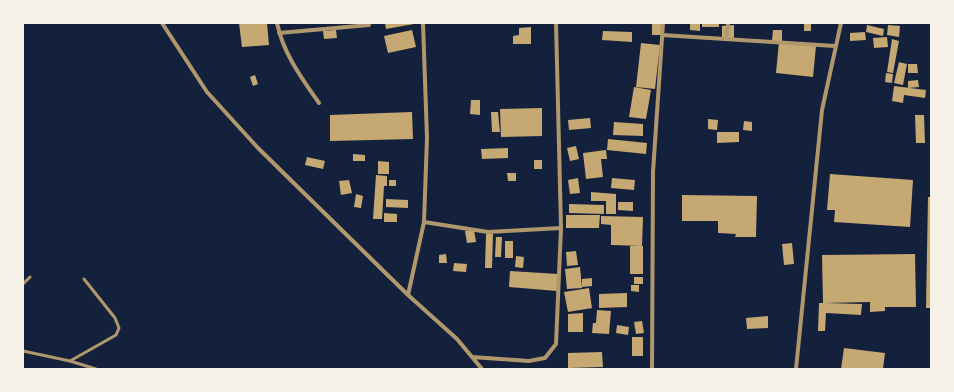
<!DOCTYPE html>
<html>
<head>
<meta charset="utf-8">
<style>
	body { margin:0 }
	#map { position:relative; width:954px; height:392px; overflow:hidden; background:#14213d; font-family:"PT Sans",sans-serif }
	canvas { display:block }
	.frame { position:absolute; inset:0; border:24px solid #f6f1e7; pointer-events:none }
</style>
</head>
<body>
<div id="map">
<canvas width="954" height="392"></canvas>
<div class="frame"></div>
</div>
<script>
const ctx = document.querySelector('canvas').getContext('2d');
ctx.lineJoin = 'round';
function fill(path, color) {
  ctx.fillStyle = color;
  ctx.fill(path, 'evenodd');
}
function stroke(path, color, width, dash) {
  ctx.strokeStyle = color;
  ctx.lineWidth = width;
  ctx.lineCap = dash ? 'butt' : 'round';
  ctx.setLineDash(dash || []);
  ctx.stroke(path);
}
fill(new Path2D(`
	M239 23H267L269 45 242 47Z
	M385 23H414V24L386 29Z
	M652 23H661V35H652Z
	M690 23H700V31L690 30Z
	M702 23H719V27H702Z
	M804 23H811V31H804Z
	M734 25V40H722V26Z
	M867 25 884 29 883 36 866 32Z
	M888 25 900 26 899 37 887 35Z
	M531 27V44H513V36L519 35V28Z
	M336 30 337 38 324 39 323 31Z
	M412 30 416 47 388 53 384 36Z
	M773 30H782V41H772Z
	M603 31 632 32V42L602 40Z
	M865 32 866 40 850 41V33Z
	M887 37 888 47 874 48 873 38Z
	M892 39 899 41 893 73 887 72Z
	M779 42 816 46 813 77 776 73Z
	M641 43 660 45 655 89 636 87Z
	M899 62 907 64 903 85 894 83Z
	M908 64H917L918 73H908Z
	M886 73 893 74 892 83 885 82Z
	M255 75 258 84 253 86 250 77Z
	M918 80 919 87 908 88V81Z
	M894 86 926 90 925 98 904 95 903 103 892 101Z
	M634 87 651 90 646 119 629 117Z
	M471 100H480V115L470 114Z
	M542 108V136L501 137 500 109Z
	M412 112 413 139 330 141V115Z
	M491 112H498L500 132H492Z
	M915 115H924L925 143H916Z
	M590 118 591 128 569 130 568 120Z
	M708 119 718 120 717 130 708 129Z
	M744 121 752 122V131L743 130Z
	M614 122 643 124V136L613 135Z
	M717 132H739V142L717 143Z
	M608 139 647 143 646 154 607 150Z
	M576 146 579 159 570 161 567 148Z
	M508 148V158L482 159 481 149Z
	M606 150 607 159H601L603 177 586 179 583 153Z
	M353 154 365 155V161H353Z
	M307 157 325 161 323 169 305 165Z
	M534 160H542V169H534Z
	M378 161 389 162V174H378Z
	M507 173H516V181H508Z
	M830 174 913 180 910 227 834 222 835 210H827Z
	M376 175 387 176V186H384L382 219H373Z
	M578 178 580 193 570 194 568 180Z
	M612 178 635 180 634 190 611 188Z
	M349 180 352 193 341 195 339 181Z
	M389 180H396V186H389Z
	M591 192 616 194V214H606V196V201H591Z
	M356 194 363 196 361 208 354 207Z
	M682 195 757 196 756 237H735L736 234 718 233V221H682Z
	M928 197H931V308H926Z
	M386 199 408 200V208L386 207Z
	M618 202H633V211L618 210Z
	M569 204 604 205V214L569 213Z
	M384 213 397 214V222H384Z
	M566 215H600L599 228H566Z
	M601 216 643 217 642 246 611 245V225L601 224Z
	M474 230 476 242 467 243 465 231Z
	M486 234H493L492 268H485Z
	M496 237H502L501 257H495Z
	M505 241H513V258H505Z
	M792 243 794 264 784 265 782 244Z
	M630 246H643V274H630Z
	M576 251 578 265 567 266 566 252Z
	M446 254 447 263H439V255Z
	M915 254 916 307H885V311L870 312V302L825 303 862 304 861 315 826 313 825 331H818L819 303H823L822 255Z
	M516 256 524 257 523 268 515 267Z
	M454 263 467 264 466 272 453 271Z
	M580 267 582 288 567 289 565 269Z
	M510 271 558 274 557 291 509 287Z
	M634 277H643V284H634Z
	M592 278V286L582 287V279Z
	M631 285H639V292L631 291Z
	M589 288 592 308 568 312 564 292Z
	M627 293V307L599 308V294Z
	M597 310 611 311 609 334 592 333 593 323H596Z
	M583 313V332H568V314Z
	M768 316V328L747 329 746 318Z
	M642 321 644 333 636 334 634 322Z
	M617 325 629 327 628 335 616 333Z
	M632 337H643V356H632Z
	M844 348 885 353 883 369H841Z
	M602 352 603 367 568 368V353Z`), '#c6a872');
stroke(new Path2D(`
	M23 284 30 277
	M23 351 70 361 96 369
	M70 361 116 335 119 328 115 318 84 279`), '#b1986c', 3);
stroke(new Path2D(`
	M162 23 207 92 258 148 408 295 457 339 482 369
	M277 23C283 53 302 79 319 103
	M279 33 369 25
	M662 35 835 46
	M726 39 728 23
	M424 222 488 232 561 228
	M408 295 424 222 427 138 423 23
	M472 357 529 361 545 358 556 344 561 228 556 23
	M652 369 653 172 663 23
	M796 369 822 110 841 23`), '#b1986c', 4);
</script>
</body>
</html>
